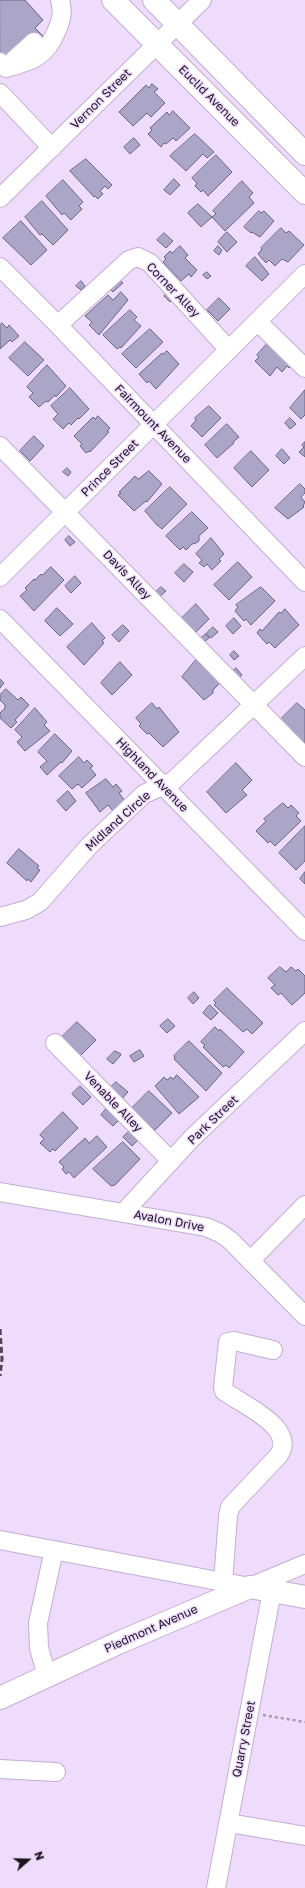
<!DOCTYPE html>
<html>
<head>
<meta charset="utf-8">
<style>
	body { margin:0 }
	#map { position:relative; width:305px; height:1888px; overflow:hidden; background:#efdbfc; font-family:"Golos Text",sans-serif }
	canvas { display:block }
	.north { position:absolute; left:8px; top:1840px; width:40px; height:40px; -webkit-text-stroke:3px #efdbfc; paint-order:stroke; rotate:70deg; font-size:11px; font-weight:700; line-height:16px; text-align:center; color:#1a141f }
	.north::after { content:''; display:block; margin:auto; width:14px; height:18px; background:#1a141f; clip-path:polygon(50% 0,100% 100%,50% 72%,0 100%) }
</style>
</head>
<body>
<div id="map">
<canvas width="305" height="1888"></canvas>
<div class="north">N</div>
</div>
<script>
const ctx = document.querySelector('canvas').getContext('2d');
ctx.lineJoin = 'round';
function fill(path, color) {
  ctx.fillStyle = color;
  ctx.fill(path, 'evenodd');
}
function stroke(path, color, width, dash) {
  ctx.strokeStyle = color;
  ctx.lineWidth = width;
  ctx.lineCap = dash ? 'butt' : 'round';
  ctx.setLineDash(dash || []);
  ctx.stroke(path);
}
function drawText(font, color, halo, rows, align = 'center') {
  ctx.font = font + ' "Golos Text",sans-serif';
  ctx.lineWidth = 3;
  ctx.setLineDash([]);
  ctx.textBaseline = 'middle';
  ctx.strokeStyle = halo;
  ctx.fillStyle = color;
  for (const [text, x, y, turn = 0] of rows) {
    ctx.save();
    ctx.translate(x, y);
    ctx.rotate((+turn || 0) * Math.PI / 180);
    ctx.textAlign = isNaN(turn) ? turn : align;
    if (halo) ctx.strokeText(text, 0, 0);
    ctx.fillText(text, 0, 0);
    ctx.restore();
  }
}
const building = new Path2D(`
	M0 0H25L43 20 35 28 45 38 38 45 28 35 4 59 0 55Z
	M152 84 158 89 154 92 165 103 151 117 147 113 133 126 119 112 146 85 149 88Z
	M173 111 190 128 176 141 173 138 166 144 164 143 161 147 148 134 152 130 150 128 167 112 169 115Z
	M195 134 214 152 207 158 203 154 186 171 170 156Z
	M134 138 140 145 130 154 124 147Z
	M216 155 232 172 208 196 203 190 201 192 195 186 197 183 192 178Z
	M86 159 112 185 108 189 105 186 100 191 103 194 98 199 95 196 94 197 70 171Z
	M174 179 180 185 170 195 164 190Z
	M63 180 83 202 79 206 82 209 71 220 64 213 62 215 46 196Z
	M242 181 253 193 249 197 254 203 225 231 212 217 216 214 213 211Z
	M42 201 68 230 53 245 42 234 40 235 25 217Z
	M198 204 212 217 201 227 188 213Z
	M259 211 261 213 264 211 274 221 260 237 252 232 251 233 244 227Z
	M21 221 47 250 31 265 3 238Z
	M281 228 286 233 289 231 304 245 288 262 282 259 275 266 269 260 266 263 258 254 262 249 261 248Z
	M227 232 237 242 227 252 218 242Z
	M164 233 173 241 166 248 157 240Z
	M180 246 188 255 185 258 197 270 191 277 189 274 181 281 163 262 166 259 164 257 170 251 172 253Z
	M218 246 222 250 219 255 214 251Z
	M255 257 269 274 262 281 246 266Z
	M207 272 211 276 207 279 203 275Z
	M117 277 123 283 113 292 107 286Z
	M81 281 85 286 81 290 76 286Z
	M121 292 128 300 99 335 89 325 92 322 85 316 108 295 113 300Z
	M169 292 174 298 170 302 164 296Z
	M219 298 230 309 218 321 207 310Z
	M130 310 137 317 134 320 141 326 121 348 120 347 117 349 103 335Z
	M2 323 7 328 9 325 19 336 12 342 10 340 0 349V325Z
	M150 329 163 342 136 368 122 354Z
	M25 342 44 360 28 376 9 358Z
	M267 344 271 348 273 346 292 364 289 368 287 366 282 372 277 367 270 376 255 361 259 357 257 355Z
	M167 351 179 364 156 389 149 381 147 383 139 374 162 353 163 354Z
	M47 365 66 386 56 397 55 395 48 402 46 401 39 407 29 397 33 393 27 387Z
	M70 388 89 409 79 419 78 418 71 425 69 423 63 429 53 419 58 414 51 406Z
	M305 390V415L301 419 290 408Z
	M209 406 221 418 202 437 191 426 196 420 195 418Z
	M98 416 110 428 107 431 109 432 90 452 89 451 86 453 80 446 82 444 74 436 93 417 95 419Z
	M290 418 296 424 290 429 285 423Z
	M227 424 239 437 233 442 234 443 217 458 205 445Z
	M34 436 44 446 30 461 20 451Z
	M305 442V457L299 452 304 447 302 445Z
	M282 449 290 458 284 464 276 456Z
	M251 451 269 470 252 487 234 468Z
	M67 468 71 472 68 476 63 472Z
	M149 471 162 484 147 502 146 501 134 511 118 495 121 493 119 492 135 476 138 479Z
	M300 484 305 489V493L301 497 305 502 303 506 304 507 288 519 275 508Z
	M170 487 187 504 162 529 156 524 145 511Z
	M192 512 208 528 199 536V541L196 543 192 544 186 550 183 547 180 550 166 536Z
	M69 536 75 542 70 546 65 540Z
	M211 538 224 554 219 559 221 561 212 570 207 564 204 567 199 563 202 560 196 554Z
	M238 562 252 577 229 600 214 585Z
	M184 564 193 572 184 582 175 573Z
	M51 567 64 580 34 611 20 596 27 590 25 588 34 579 35 580 41 574 42 575Z
	M75 576 81 583 71 593 65 586Z
	M161 587 166 591 158 598 154 594Z
	M261 587 275 601 251 625 246 619 244 621 235 611 238 607 236 605Z
	M196 604 209 619 196 632 182 618Z
	M57 608 73 624 60 636 45 621Z
	M285 609 299 625 275 648 269 642 267 644 257 633 260 629 262 631 279 612 281 613Z
	M234 618 241 626 233 634 226 626Z
	M92 623 105 638 102 641 104 643 84 665 67 647Z
	M123 625 129 631 119 642 112 635Z
	M213 627 218 632 211 638 206 634Z
	M206 634 209 638 204 642 201 638Z
	M234 651 239 656 234 660 230 655Z
	M196 660 220 683 213 690V693L204 700 182 677Z
	M120 662 132 675 112 695 101 683Z
	M236 668 242 675 238 678 232 672Z
	M0 679 4 683 0 688Z
	M6 689 18 700 21 697 29 705 15 720 17 722 11 728 0 718V713L5 708V705L0 700V695Z
	M152 703 157 709 159 707 179 732 163 747 149 733 147 734 139 726 141 724 136 718Z
	M297 703 305 710V742L303 744 281 719Z
	M35 708 47 722 44 725 50 731 25 751 17 742 22 737 15 730Z
	M55 734 72 751 62 763 61 762 47 775 40 767 47 761 38 752Z
	M79 757 84 763 87 760 93 766 90 768 96 775 82 788 78 784 72 789 59 776Z
	M236 763 252 780 242 790 247 795 226 813 207 792Z
	M106 779 113 787 116 784 122 791 119 793 125 801 113 811 108 805 100 812 86 793Z
	M68 791 76 801 66 811 57 801Z
	M283 803 288 808 291 805 299 813 296 816 301 821 275 846 270 841 268 843 256 831 266 821 264 819Z
	M305 826V861L296 870 279 853Z
	M19 849 39 866 37 868 40 870 31 882 28 879 27 881 7 863Z
	M305 872V884L300 879Z
	M280 967 286 972 291 967 296 971 298 969 305 976V993L292 1005 281 993 278 995 271 988 275 985 268 978Z
	M227 988 263 1023 252 1034 247 1029 243 1032 214 1005 216 1003 214 1001Z
	M194 992 199 998 193 1004 188 998Z
	M210 1005 218 1013 211 1020 203 1013Z
	M168 1019 175 1026 167 1033 160 1026Z
	M77 1022 96 1040 80 1056 61 1038Z
	M215 1027 219 1031 220 1029 244 1052 229 1068 226 1065 223 1067 203 1047 205 1045 201 1042Z
	M189 1041 222 1073 206 1091 174 1059 175 1058 174 1056Z
	M140 1050 144 1056 134 1062 130 1056Z
	M115 1051 121 1054 120 1056 113 1064 107 1059Z
	M177 1075 199 1097 179 1114 155 1086 164 1077 167 1080 171 1077 173 1079Z
	M116 1082 128 1092 121 1100 109 1089Z
	M80 1086 91 1097 83 1105 72 1094Z
	M149 1091 172 1113 155 1130 149 1125 147 1126 139 1118 140 1116 138 1114 135 1117 129 1111Z
	M108 1107 120 1119 113 1126 101 1115Z
	M63 1112 78 1128 55 1151 53 1149 50 1152 40 1143 44 1139 40 1135Z
	M130 1131 138 1140 132 1146 123 1137Z
	M97 1136 107 1147 74 1178 69 1172 66 1174 62 1169 64 1167 59 1162 85 1138 89 1143Z
	M123 1142 140 1159 115 1185 111 1186 93 1169Z`);
fill(building, '#aba6c8');
stroke(building, '#696584', 1);
const minor = new Path2D(`
	M14 60 34 42
	M0 62 6 68C33 61 46 57 57 30 62 19 63 11 60 0
	M0 93 52 148
	M0 198 202 0
	M0 267 58 325 305 582
	M258 322 305 368
	M58 325 129 260 138 257 150 263 229 350
	M0 446 305 757
	M0 577 305 274
	M0 619 305 931
	M0 917 26 910 40 902 89 846 144 794 173 781 305 656
	M55 1043 171 1161
	M0 1192 206 1227 220 1233 230 1240 305 1316
	M124 1212 192 1138 305 1031
	M250 1261 305 1205
	M0 1540 250 1587 305 1564
	M223 1582 228 1516 230 1507 279 1455C297 1427 241 1404 224 1391L223 1387 228 1342 234 1341 273 1350
	M47 1676 39 1648 38 1623 54 1550
	M0 1769 56 1772
	M229 1823 305 1836
	M216 1888 272 1591`);
const major = new Path2D(`
	M113 0 305 193
	M154 0 305 154
	M0 1698 118 1643 250 1587 305 1597`);
stroke(minor, '#c2afcf', 20);
stroke(major, '#c2afcf', 24);
stroke(new Path2D(`
	M263 1715 305 1722`), '#a99ab4', 2.5, [3, 3]);
stroke(minor, '#fff', 18);
stroke(major, '#fff', 22);
stroke(new Path2D(`
	M0 1329 2 1359 0 1376`), '#4e4455', 3, [6, 3]);
drawText('12px', '#1a141f', '#efdbfc', [
	["Euclid Avenue",209,96,45],
	["Vernon Street",101,99,-45],
	["Corner Alley",173,290,46],
	["Fairmount Avenue",153,424,46],
	["Prince Street",110,468,-45],
	["Davis Alley",127,575,46],
	["Highland Avenue",152,775,46],
	["Midland Circle",118,821,-42],
	["Venable Alley",113,1102,46],
	["Park Street",213,1120,-44],
	["Avalon Drive",169,1221,11],
	["Piedmont Avenue",151,1629,-24],
	["Quarry Street",244,1739,-79]
]);
</script>
</body>
</html>
